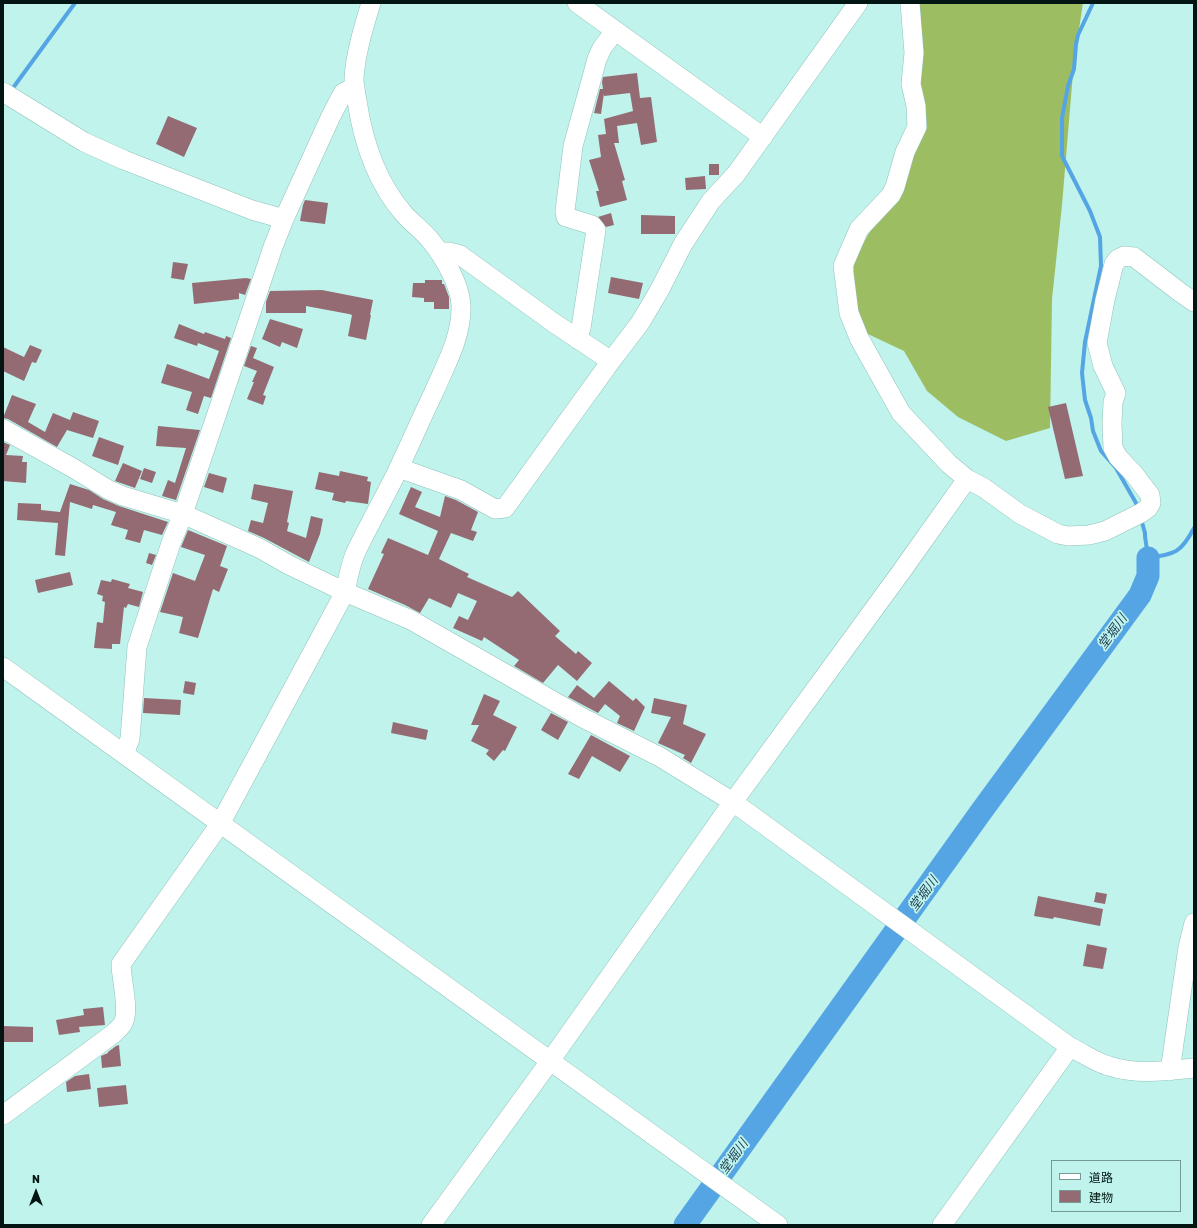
<!DOCTYPE html>
<html>
<head>
<meta charset="utf-8">
<style>
	body { margin:0 }
	#map { position:relative; width:1197px; height:1228px; overflow:hidden; background:#bff3eb; font-family:Rubik,"Noto Sans JP",sans-serif }
	canvas { display:block }
	.frame { position:absolute; inset:0; border:4px solid #031513; pointer-events:none }
	.legend { position:absolute; left:1051px; top:1160px; width:130px; height:52px; box-sizing:border-box; background:#bff3eb; border:1px solid #749a95; margin:0; padding:5px 7px; list-style:none; font-size:12px; color:#031513 }
	.legend li { display:flex; align-items:center; gap:8px; height:20px }
	.legend b { width:20px; border:1px solid #749a95 }
	.north { position:absolute; left:16px; top:1172px; width:40px; height:40px; -webkit-text-stroke:3px #bff3eb; paint-order:stroke; rotate:0deg; font-size:11px; font-weight:700; line-height:16px; text-align:center; color:#031513 }
	.north::after { content:''; display:block; margin:auto; width:14px; height:18px; background:#031513; clip-path:polygon(50% 0,100% 100%,50% 72%,0 100%) }
</style>
</head>
<body>
<div id="map">
<canvas width="1197" height="1228"></canvas>
<div class="frame"></div>
<ul class="legend">
<li><b style="height:5px;background:#fff"></b>道路</li>
<li><b style="height:11px;background:#946b73"></b>建物</li>
</ul>
<div class="north">N</div>
</div>
<script>
const ctx = document.querySelector('canvas').getContext('2d');
ctx.lineJoin = 'round';
function fill(path, color) {
  ctx.fillStyle = color;
  ctx.fill(path, 'evenodd');
}
function stroke(path, color, width, dash) {
  ctx.strokeStyle = color;
  ctx.lineWidth = width;
  ctx.lineCap = dash ? 'butt' : 'round';
  ctx.setLineDash(dash || []);
  ctx.stroke(path);
}
function drawText(font, color, halo, rows, align = 'center') {
  ctx.font = font + ' Rubik,"Noto Sans JP",sans-serif';
  ctx.lineWidth = 3.5;
  ctx.setLineDash([]);
  ctx.textBaseline = 'middle';
  ctx.strokeStyle = halo;
  ctx.fillStyle = color;
  for (const [text, x, y, turn = 0] of rows) {
    ctx.save();
    ctx.translate(x, y);
    ctx.rotate((+turn || 0) * Math.PI / 180);
    ctx.textAlign = isNaN(turn) ? turn : align;
    if (halo) ctx.strokeText(text, 0, 0);
    ctx.fillText(text, 0, 0);
    ctx.restore();
  }
}
fill(new Path2D(`
	M914 3H1083L1074 61 1062 205 1052 299 1050 428 1006 441 958 417 927 391 904 351 853 327 854 259 907 168Z`), '#9dbd63');
stroke(new Path2D(`
	M1093 3 1078 35 1076 44 1074 69 1068 86 1062 118V156L1090 211 1100 237 1101 266 1085 342 1082 373 1085 400 1091 418 1093 431 1101 451 1116 468 1136 503 1138 509
	M10 92 75 3
	M1141 519 1145 533V536L1148 558C1175 554 1181 553 1194 528`), '#55a5e5', 4);
stroke(new Path2D(`
	M685 1225 983 809 1140 595 1148 576V558`), '#55a5e5', 23);
fill(new Path2D(`
	M637 73 640 98 651 97 657 142 641 145 637 123 617 126 619 143H614L625 180 622 181 627 200 600 207 596 191H599L589 160 601 157 598 135 606 134 604 119 633 111 630 93 604 96V93L601 114 594 113 600 89H603L602 82 603 77Z
	M168 116 197 128 184 157 156 144Z
	M709 164H719V175H709Z
	M705 176 706 189 686 190 685 178Z
	M305 200 328 203 325 224 300 221 303 205Z
	M611 213 614 225 606 227 598 217Z
	M641 215 675 216V234H641Z
	M173 262 188 264 184 280 171 278Z
	M611 277 643 283 639 299 608 293Z
	M246 278 251 279 245 295 239 293V299L194 304 192 283Z
	M425 280H442V284H444L449 297V309H434V302H424V298L412 297 413 283H425Z
	M322 290 373 300 370 315H371L366 340 348 336 352 315 349 314 306 306V313H266V302L270 291Z
	M270 319 303 329 297 348 282 342 280 347 262 339Z
	M179 324 204 334 205 332 225 339 226 336 231 338 211 398 204 396 198 414 186 410 192 392 161 383 167 364 182 369 209 379 219 351 198 343 197 346 174 338Z
	M30 345 42 350 36 363 32 362 24 381 3 371V347L24 357Z
	M251 346 257 348 253 358 274 367 263 395 266 396 263 405 247 399 254 382H252L257 371 244 366Z
	M12 395 36 404 28 422 45 432 53 413 70 420 73 412 99 421 93 438 67 430 57 447 8 419 3 418Z
	M1066 403 1083 476 1065 479 1048 407Z
	M158 426 200 430 176 500 162 496 168 480 175 483 186 448 156 446Z
	M99 437 124 446 118 465 92 456Z
	M3 442 10 445 6 455 23 456 22 462H27L26 483 3 481Z
	M123 463 142 471 135 488 115 481Z
	M144 468 156 472 152 483 140 479Z
	M340 471 368 477 367 481 371 482 368 504 346 501 345 503 332 500 334 493 315 489 319 472 339 476Z
	M209 473 227 478 223 493 204 487Z
	M70 484 89 490 103 499 119 506 168 522 162 535 144 530 140 543 125 539 128 530 111 525 116 512 93 505 92 509 70 502 65 556 55 555 58 523 17 520 18 503 41 504V510L60 512Z
	M254 484 293 491 287 522 289 523 287 531 306 538 311 516 323 519 320 534 309 562 264 538 248 531 251 520 263 523 268 503 251 499Z
	M411 487 422 492 415 507 440 517 445 496 456 500 478 512 471 530 477 532 473 541 451 533 439 559 469 574 467 577 512 597 518 591 560 631 555 636 576 654 578 651 592 663 577 681 558 665 543 683 514 666 519 660 484 637 482 641 453 628 459 616 468 620 477 601 458 593 451 608 429 598 420 613 405 605 368 589 384 554 381 553 388 538 428 555 438 531 399 514Z
	M188 530 227 546 220 566 228 569 219 592 213 589 198 638 179 633 183 617 160 612 173 573 195 581 205 555 181 547Z
	M149 553 156 555 152 565 146 563Z
	M70 572 73 585 38 593 35 580Z
	M112 579 130 584 128 588 143 592 139 607 128 604 126 608 124 607 120 644H112V649L94 648 97 622 103 623 105 602 102 601 103 596 97 594 101 580 111 582Z
	M185 681 196 683 194 695 183 693Z
	M609 681 633 701 636 698 645 707 634 731 617 723 620 716 605 704 598 713 568 697 577 685 594 698Z
	M484 694 500 701 493 715 517 727 505 751 503 750 494 761 486 754 489 750 471 741 479 725H471Z
	M144 698 181 700 180 715 143 713Z
	M654 698 687 705 683 724 706 734 691 763 683 758 685 755 658 743 671 717 651 713Z
	M551 713 568 722 558 740 541 730Z
	M393 722 428 730 426 740 391 733Z
	M591 735 630 756 620 772 592 756 579 779 568 774Z
	M1096 892 1107 894 1105 904 1094 902Z
	M1038 896 1103 909 1100 926 1054 917 1053 919 1034 916Z
	M1087 944 1107 948 1103 969 1083 966Z
	M103 1007 105 1025 79 1027 80 1032 59 1035 56 1020 84 1015 83 1009Z
	M3 1026 33 1027V1042H3Z
	M119 1045 121 1066 102 1068 101 1056 108 1053V1052L116 1046Z
	M89 1074 91 1089 67 1092 66 1082 75 1076Z
	M126 1085 128 1104 99 1107 97 1088Z`), '#946b73');
const minor = new Path2D(`
	M577 3 763 137
	M910 3 914 53 911 84 916 106 917 127 905 152 895 187 891 195 859 229 843 266 849 313 859 338 901 413 949 464 967 479 984 488 1020 514 1058 534 1068 536 1089 535 1105 531 1141 513 1148 508 1151 503 1150 495 1134 474 1118 457 1113 448 1112 423 1113 402 1116 393 1103 366 1097 343 1105 300 1114 264 1118 259 1124 256 1134 257 1181 293 1194 302
	M3 92 84 142 124 160 252 210 284 219
	M439 252H449L460 255 554 323 611 361
	M577 339 581 328 596 230 592 225 566 217 565 211 573 146 597 59 602 48 615 31
	M3 429 73 468 109 490 123 496 183 514 259 548 289 565 345 592 411 620 583 718 660 757 733 802 1070 1047C1083 1053 1095 1062 1109 1066 1136 1075 1166 1071 1194 1068
	M399 468 461 490 495 509 505 508 611 361 640 323 659 291 683 244 711 201 736 174 858 3
	M3 667 778 1225
	M124 754 130 739 137 647 171 543 183 514 206 446 273 247 284 219 331 116 343 93 355 87
	M1170 1071 1188 947 1194 923
	M3 1115 113 1034C116 1031 121 1027 123 1023 130 1011 121 978 121 964L220 824 345 592C348 579 350 566 355 554 367 528 382 502 395 476 408 449 420 421 433 394 445 366 462 337 461 305 460 285 444 257 431 241 423 231 412 223 404 214 377 183 363 141 357 101 356 94 354 86 354 79 355 55 364 26 371 3
	M431 1225 550 1061 733 802 901 572 967 479
	M942 1225 1070 1047`);
stroke(minor, '#90c2bb', 20);
stroke(minor, '#fff', 19);
drawText('italic 13px', '#1d3e59', '#bff3eb', [
	["堂堀川",1113,632,-54],
	["堂堀川",924,894,-54],
	["堂堀川",734,1157,-54]
]);
</script>
</body>
</html>
